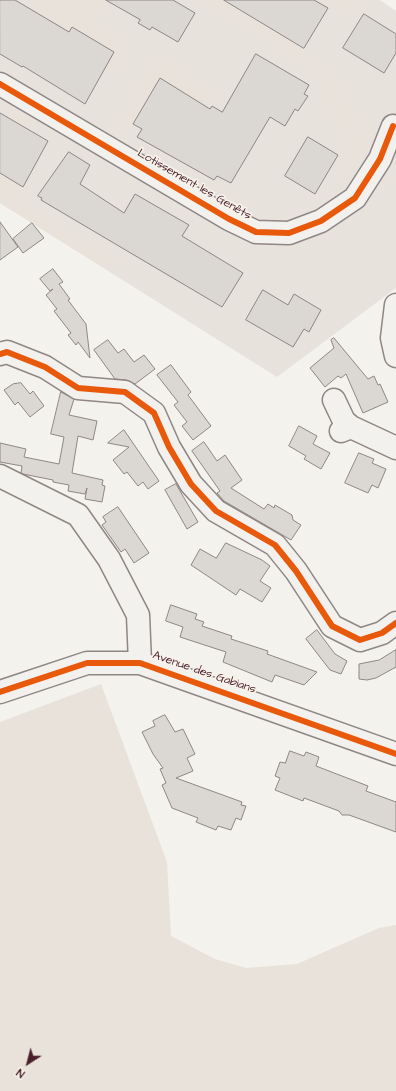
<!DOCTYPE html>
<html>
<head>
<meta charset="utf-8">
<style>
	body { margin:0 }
	#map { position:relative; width:396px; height:1091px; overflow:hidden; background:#f4f2ec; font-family:"Architects Daughter",sans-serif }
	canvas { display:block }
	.north { position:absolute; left:8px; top:1043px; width:40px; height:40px; -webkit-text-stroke:3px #f7f3e8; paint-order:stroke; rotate:216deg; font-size:11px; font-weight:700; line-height:16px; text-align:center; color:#4a1f2b }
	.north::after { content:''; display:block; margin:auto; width:14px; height:18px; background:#4a1f2b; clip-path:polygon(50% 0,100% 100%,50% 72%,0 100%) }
</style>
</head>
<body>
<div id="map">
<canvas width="396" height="1091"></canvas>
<div class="north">N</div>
</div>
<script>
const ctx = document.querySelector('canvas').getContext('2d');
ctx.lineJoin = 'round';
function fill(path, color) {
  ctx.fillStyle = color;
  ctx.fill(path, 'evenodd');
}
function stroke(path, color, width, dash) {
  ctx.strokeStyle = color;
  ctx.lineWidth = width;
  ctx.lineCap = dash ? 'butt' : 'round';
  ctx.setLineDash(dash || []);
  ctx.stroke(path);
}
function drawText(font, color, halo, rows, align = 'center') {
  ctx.font = font + ' "Architects Daughter",sans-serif';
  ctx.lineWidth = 3.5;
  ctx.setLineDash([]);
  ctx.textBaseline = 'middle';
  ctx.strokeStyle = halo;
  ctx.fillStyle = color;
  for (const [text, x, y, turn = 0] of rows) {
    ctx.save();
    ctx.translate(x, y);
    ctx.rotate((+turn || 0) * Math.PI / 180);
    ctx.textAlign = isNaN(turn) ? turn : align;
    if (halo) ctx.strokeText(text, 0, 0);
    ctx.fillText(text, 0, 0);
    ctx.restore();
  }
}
fill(new Path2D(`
	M0 0H380L396 11V288L277 377 0 203Z`), '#e7e2db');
fill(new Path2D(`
	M34 0H103L92 25 130 47 116 71 107 65 114 52 72 25 49 62 40 56 60 24 32 4Z
	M201 0H219C253 21 313 50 336 82 349 100 358 123 368 144L349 182 345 186 338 183 351 152 331 108 321 99 318 79 306 62Z
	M314 0H359L350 15 330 6 328 8Z
	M157 58 219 93 220 98 216 101 203 97 200 103 160 78 133 124 126 120 116 134 114 133Z
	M0 104 12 108 30 118 27 130 10 119 12 114 5 109 2 114 0 113Z
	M0 173 22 186 0 193Z
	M15 191 26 195 22 204 76 237 80 243 87 240 118 258 104 268 0 203V195Z
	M101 684 167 862 171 936 215 959 246 968 297 964 379 928 396 925V1091H0V722Z`), '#e8e2da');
const building = new Path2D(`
	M0 0H15L69 32 72 27 114 52 85 104 23 66 22 67 0 54Z
	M106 0H173L195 13 178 42 152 27 150 30 138 23 140 20Z
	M224 0H314L328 8 304 48Z
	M364 14 396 34V53L384 73 343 48Z
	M256 54 309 85 304 94 308 96 298 111 295 109 285 126 270 117 231 183 217 176 214 180 137 137 142 129 133 124 160 78 210 109 212 106 222 112Z
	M0 113 48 141 23 187 0 173Z
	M308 137 338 155 315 194 285 176Z
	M69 152 90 165 80 184 124 213 135 194 189 225 182 236 243 273 222 307 41 200 42 198 38 196Z
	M0 222 18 247 0 260Z
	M32 223 44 238 23 253 13 239Z
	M53 269 63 282 59 284 70 299 68 300 86 324 90 358 78 342 76 345 68 335 71 333 54 311 57 309 46 295 53 289 50 291 40 279Z
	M263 290 288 305 294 294 321 310 309 332 304 329 293 347 246 320Z
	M334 338 368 379 374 376 378 385 380 384 388 402 363 413 346 374 341 378 338 376 325 387 310 368 334 348 331 340Z
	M108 340 118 353 124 349 134 362 144 355 155 369 135 384 126 380 115 379 94 350Z
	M171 365 191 392 188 395 211 426 193 440 182 426 187 422 174 405 178 402 157 375Z
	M21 383 30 394 33 391 44 406 30 417 18 402 15 405 4 390 13 384Z
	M61 392 74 399 69 415 97 421 93 440 78 436 72 473 103 480 102 485 105 486 102 502 85 499 87 488 85 494 68 491 69 485 53 482V480L23 474 21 473 22 466 0 462V443L26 449 24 457 59 464 64 437 51 434Z
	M299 426 317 436 313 444 330 453 321 469 304 459 306 456 289 446Z
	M124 430 159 481 148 489 143 482 138 486 127 472 124 474 113 460 129 447 108 443Z
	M204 442 217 461 225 455 242 480 231 488 264 509 268 504 274 508 275 505 292 515 293 520 301 525 291 540 224 501 217 493 220 491 192 451Z
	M359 453 374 459 372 463 386 469 378 488 372 485 368 493 345 483Z
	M176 484 198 522 187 529 165 490Z
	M118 507 149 553 134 563 125 549 121 552 102 525 106 522 103 517Z
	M226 543 262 560 270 566 260 581 271 588 262 602 240 589 236 595 191 565 200 549 216 558Z
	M171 605 197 614 195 619 204 622 202 626 232 636 231 639 268 651 267 654 317 672 304 685 275 675 272 682 223 662 226 652 180 637 183 627 166 621Z
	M317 630 335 654 347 661 341 674 330 670 306 639Z
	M396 650V667L376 678 367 680 359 679V664L379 660Z
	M165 715 175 732 183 729 195 754 187 758 193 771 176 778 242 802 241 805 246 806 241 820 236 818 231 830 218 826 216 830 196 822 198 818 172 808 162 785 166 783 160 769 163 768 153 754 142 732 155 726 153 721Z
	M290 751 304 756 306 752 319 757 316 766 368 786 366 791 396 802V832L349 815H342L339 811 304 798 303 801 275 790 280 778 275 776 280 762 285 763Z`);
fill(building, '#dbd7d3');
stroke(building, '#8f8685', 1);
const minor = new Path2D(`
	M0 84 229 219 256 232 289 233 321 221 355 198 380 159 393 126
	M396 305 392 338 396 356
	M0 354 7 352 45 367 78 388 125 392 154 413 169 447 191 484 216 511 275 545 296 571 332 626 360 640 382 633 396 623
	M334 400 344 421 351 427
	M341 431 351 427 396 448
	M0 476 78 515 109 559 138 615 140 663
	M0 692 87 663H140L396 754`);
stroke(minor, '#8f8685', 25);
stroke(minor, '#f2f1ed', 22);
stroke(new Path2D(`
	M0 84 229 219 256 232 289 233 321 221 355 198 380 159 393 126
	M0 354 7 352 45 367 78 388 125 392 154 413 169 447 191 484 216 511 275 545 296 571 332 626 360 640 382 633 396 623
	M0 692 87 663H140L396 754`), '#e8590c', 6);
drawText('12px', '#4a1f2b', '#f7f3e8', [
	["Lotissement les Genêts",194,185,30],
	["Avenue des Gabians",204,673,19]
]);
</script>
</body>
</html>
